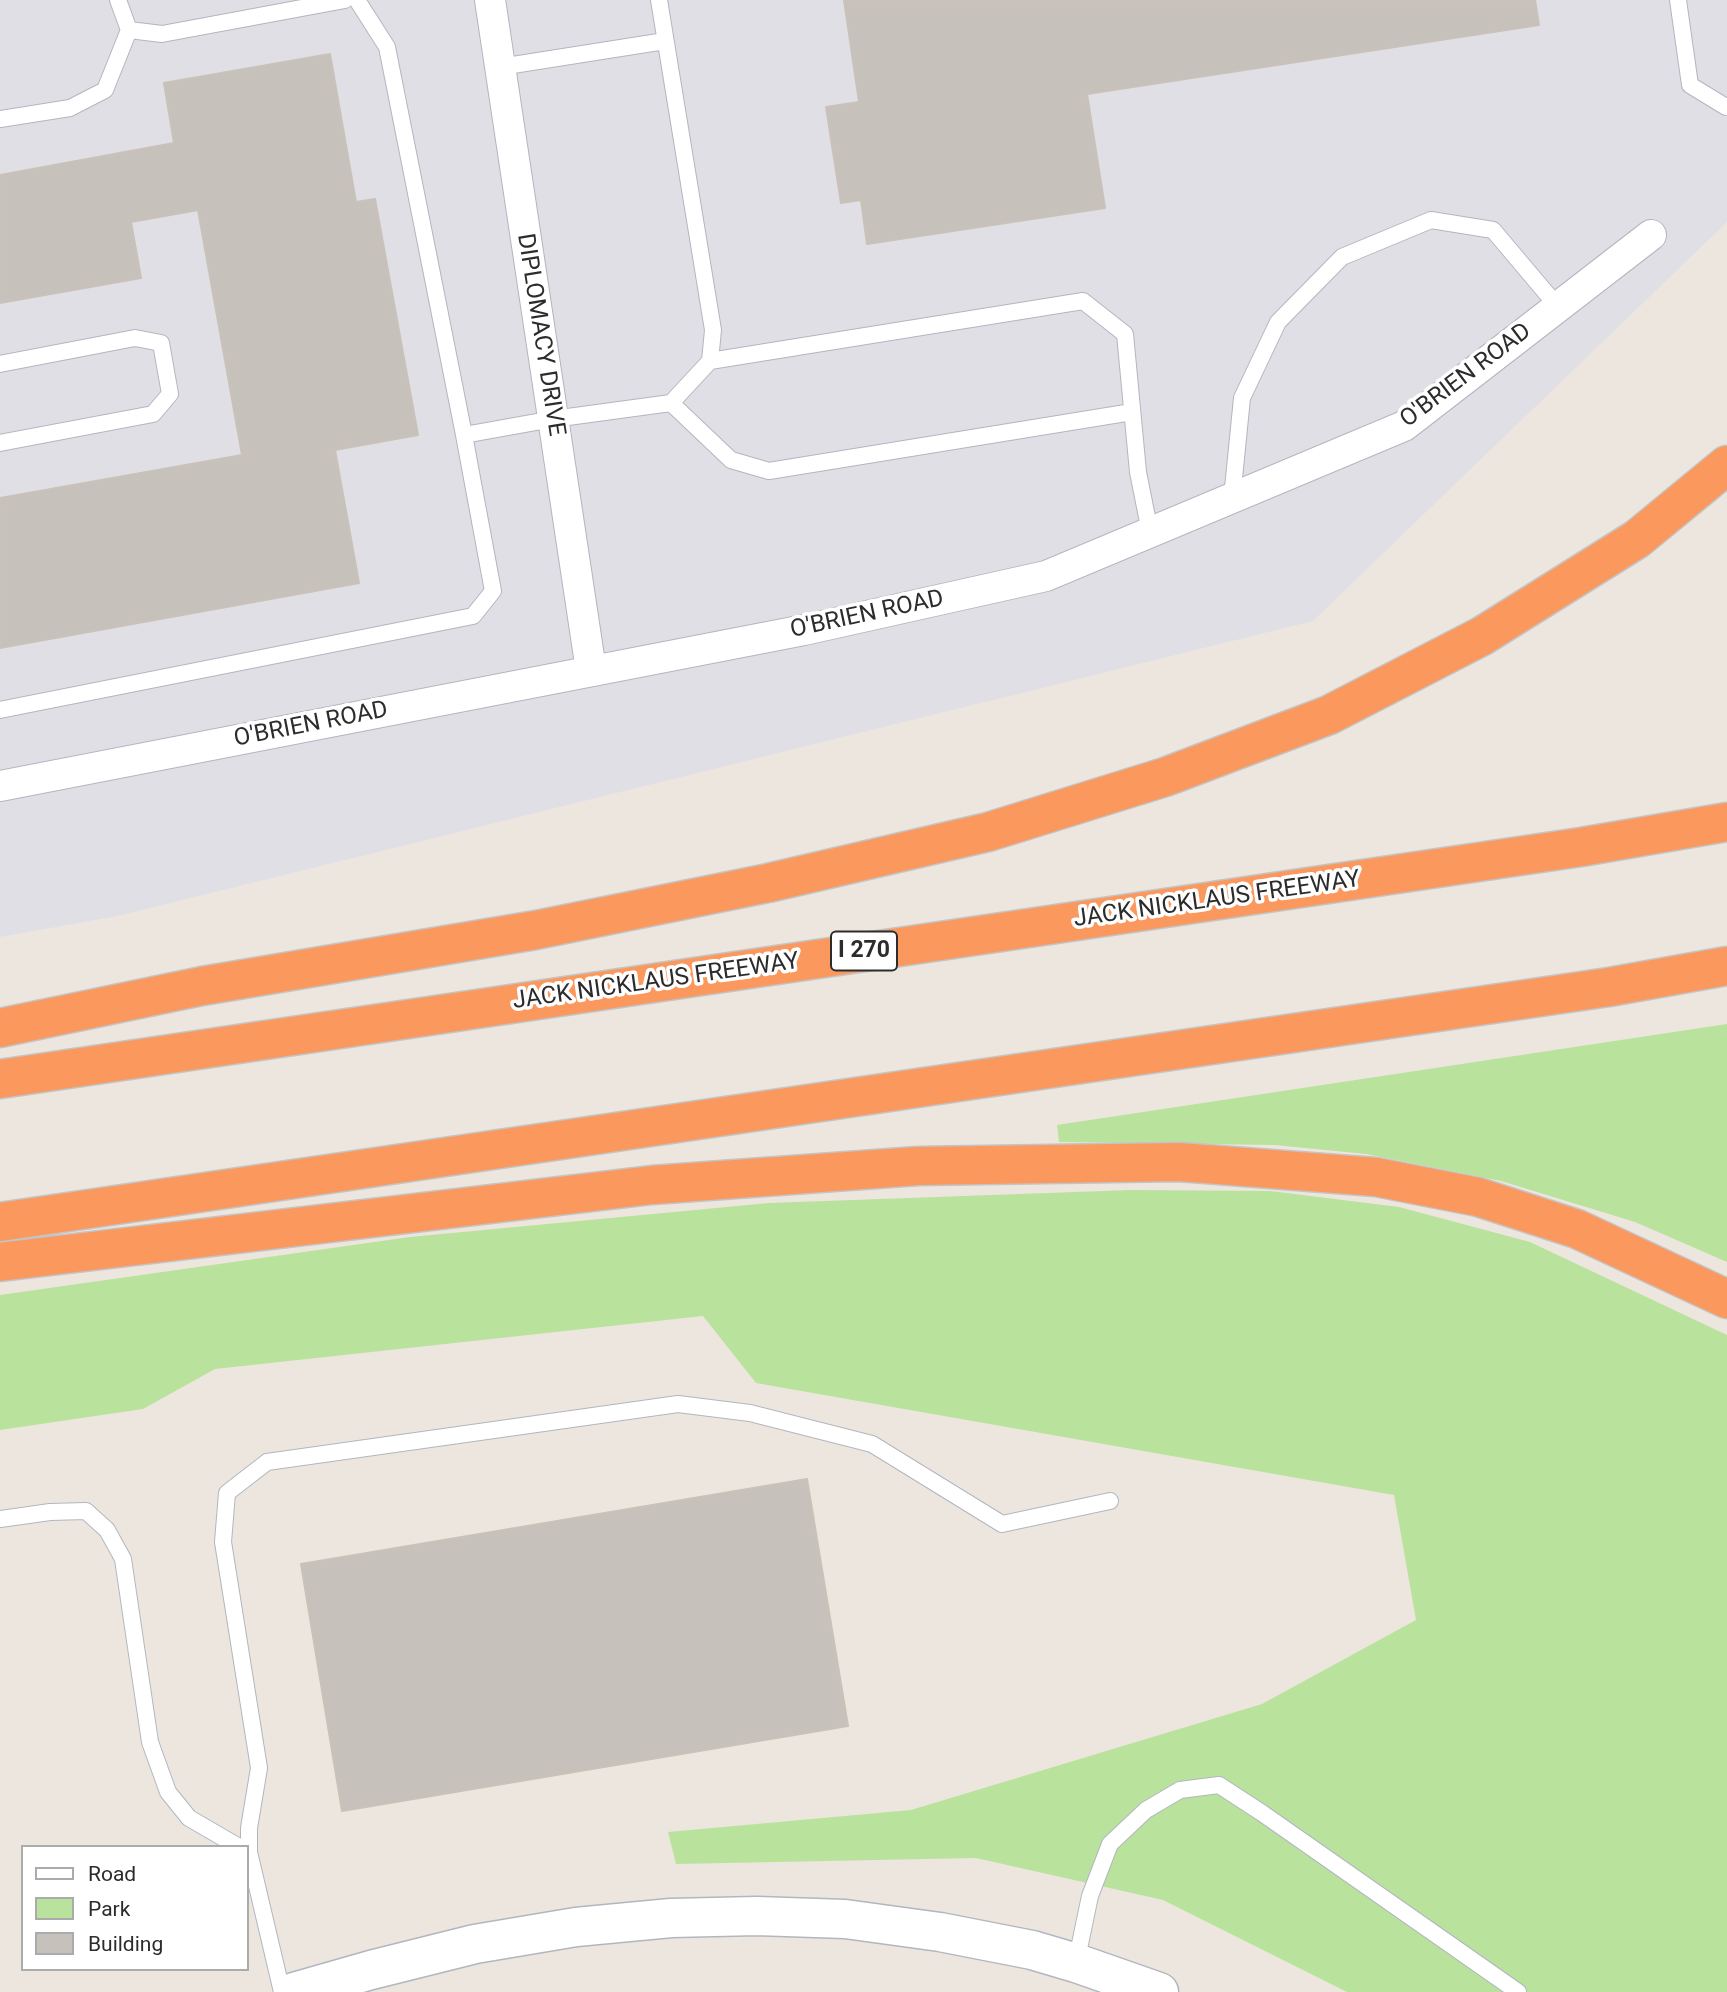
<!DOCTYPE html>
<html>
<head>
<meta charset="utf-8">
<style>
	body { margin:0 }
	#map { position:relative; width:1727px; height:1992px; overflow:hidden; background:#ede6df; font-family:Roboto,sans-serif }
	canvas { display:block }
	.legend { position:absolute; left:21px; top:1845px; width:228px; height:126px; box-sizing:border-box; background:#fff; border:2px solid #ababab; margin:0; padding:9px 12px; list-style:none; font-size:21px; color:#2c2c2c }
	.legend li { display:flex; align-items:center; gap:14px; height:35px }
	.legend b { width:35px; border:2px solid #ababab }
</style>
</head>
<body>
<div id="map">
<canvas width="1727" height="1992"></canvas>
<ul class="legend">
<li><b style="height:9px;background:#fff"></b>Road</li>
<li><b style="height:19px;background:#b9e29d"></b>Park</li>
<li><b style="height:19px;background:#c6c1ba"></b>Building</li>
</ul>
</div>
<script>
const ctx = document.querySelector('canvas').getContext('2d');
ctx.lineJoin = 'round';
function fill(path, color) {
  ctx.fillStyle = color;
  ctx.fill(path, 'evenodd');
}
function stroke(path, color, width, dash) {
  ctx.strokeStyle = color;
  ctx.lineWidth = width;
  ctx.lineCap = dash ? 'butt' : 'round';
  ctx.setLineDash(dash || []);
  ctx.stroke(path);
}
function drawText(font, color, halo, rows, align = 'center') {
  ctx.font = font + ' Roboto,sans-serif';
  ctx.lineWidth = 7;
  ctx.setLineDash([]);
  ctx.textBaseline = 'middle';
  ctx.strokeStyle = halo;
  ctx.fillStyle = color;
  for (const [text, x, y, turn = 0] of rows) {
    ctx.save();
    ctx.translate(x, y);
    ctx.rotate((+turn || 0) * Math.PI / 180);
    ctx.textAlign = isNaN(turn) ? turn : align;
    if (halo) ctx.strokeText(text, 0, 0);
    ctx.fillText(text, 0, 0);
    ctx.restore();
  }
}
fill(new Path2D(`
	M0 0H1727V222L1313 621 118 916 0 937Z`), '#e1dfe6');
fill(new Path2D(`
	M1727 1024V1262L1635 1222 1501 1181 1366 1154 1275 1145 1059 1142 1057 1125Z
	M1131 1190 1270 1191 1399 1207 1530 1242 1727 1335V1992H1347L1163 1900 976 1858 676 1864 668 1832 911 1810 1262 1704 1416 1620 1394 1495 756 1383 703 1316 215 1369 143 1409 0 1430V1295L410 1237 769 1203Z`), '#b9e29d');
const building = new Path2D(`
	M844 0H1535L1539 25 1087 94 1105 208 867 244 861 200 841 203 826 107 859 102Z
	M330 54 356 202 375 199 418 435 335 450 359 583 0 648V498L242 455 198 210 131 222 141 278 0 303V175L174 143 164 83Z
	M807 1479 848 1726 342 1811 301 1564Z`);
fill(building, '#c6c1ba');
stroke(building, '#c9c2b8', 2);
const service = new Path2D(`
	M118 0 129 30 162 34 345 0
	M357 0 387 47 464 435 553 419 671 403 710 361 713 330 659 0
	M1678 0 1690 85 1726 107 1727 106
	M500 67 665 41
	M0 119 70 108 105 90 129 30
	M710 361 1083 301 1125 334 1138 472 1150 532
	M0 364 135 338 161 343 170 394 153 414 0 443
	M671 403 731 460 769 471 1132 412
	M1232 498 1242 398 1278 322 1342 257 1431 220 1493 230 1558 307
	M0 710 473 616 493 591 464 435
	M0 1519 50 1512 86 1511 107 1530 123 1559 150 1742 168 1792 189 1818 239 1847
	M1076 1963 1090 1896 1110 1844 1146 1810 1180 1790 1219 1785 1262 1813 1518 1992
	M282 1992 249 1852V1828L259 1768 223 1542 227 1493 267 1462 678 1404 750 1413 872 1444 1002 1524 1110 1501`);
const minor = new Path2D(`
	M490 0 591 670
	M0 786 804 630 1046 576 1404 426 1651 235`);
const secondary = new Path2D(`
	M294 1992 371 1970 475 1944 576 1927 671 1918 757 1916 845 1919 940 1932 1032 1950 1076 1963 1159 1992`);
const motorway = new Path2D(`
	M0 1028 202 986 536 930 768 883 988 832 1165 777 1329 715 1482 636 1637 539 1727 465
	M0 1079 1581 847 1727 822
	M0 1222 1609 987 1727 966
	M0 1262 652 1185 918 1166 1179 1162 1376 1177 1478 1197 1577 1229 1727 1299`);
stroke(service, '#b2b6bf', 18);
stroke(minor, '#b2b6bf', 32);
stroke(secondary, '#b2b6bf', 41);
stroke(motorway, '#c4c4c4', 41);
stroke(service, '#fff', 16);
stroke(minor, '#fff', 30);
stroke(secondary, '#fff', 38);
stroke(motorway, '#fa985d', 38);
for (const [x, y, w] of [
	[864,951,66]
]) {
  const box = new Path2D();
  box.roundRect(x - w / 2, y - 19.5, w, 39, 5);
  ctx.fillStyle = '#fff';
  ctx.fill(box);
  stroke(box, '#2c2c2c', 2);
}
drawText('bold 23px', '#2c2c2c', null, [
	["I 270",864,951]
]);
drawText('24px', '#2c2c2c', '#fff', [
	["DIPLOMACY DRIVE",540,335,81],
	["O'BRIEN ROAD",1466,376,-37],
	["O'BRIEN ROAD",867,615,-12],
	["O'BRIEN ROAD",311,725,-11],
	["JACK NICKLAUS FREEWAY",1217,900,-8],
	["JACK NICKLAUS FREEWAY",656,982,-8]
]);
</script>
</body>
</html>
